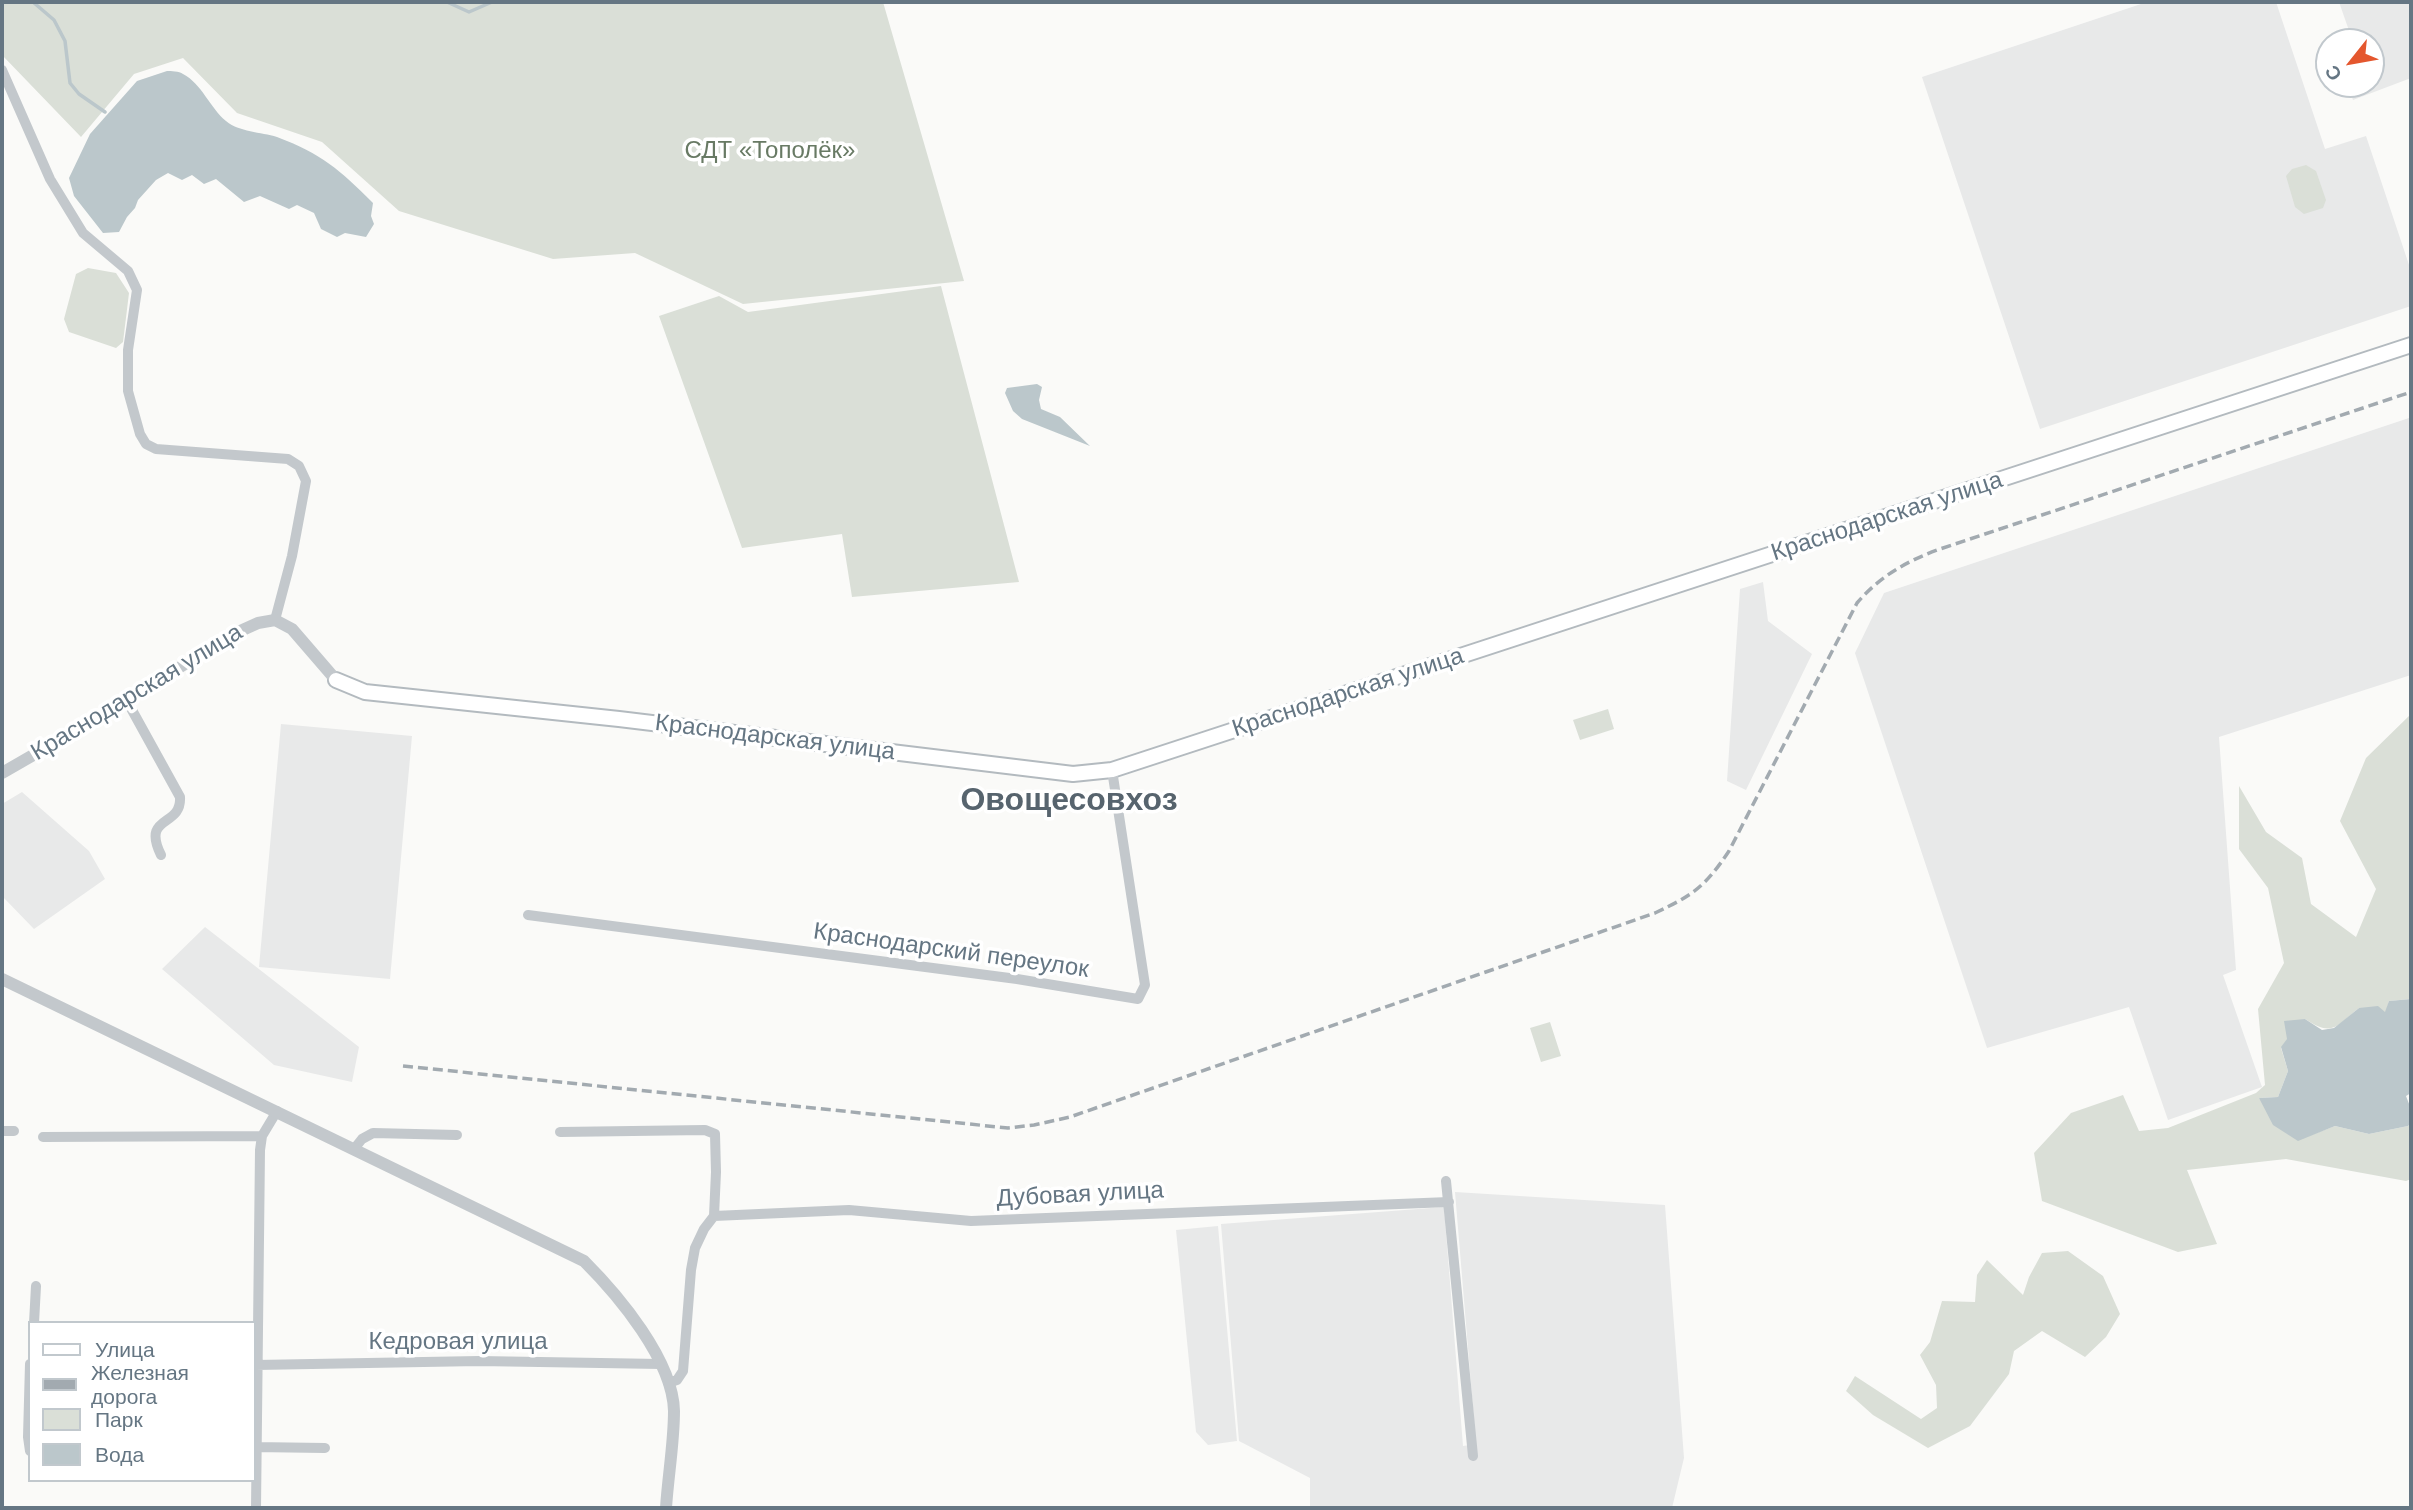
<!DOCTYPE html>
<html>
<head>
<meta charset="utf-8">
<style>
	body { margin:0 }
	#map { position:relative; width:2413px; height:1510px; overflow:hidden; background:#fafaf8; font-family:Helvetica,sans-serif }
	canvas { display:block }
	.frame { position:absolute; inset:0; border:4px solid #657683; pointer-events:none }
	.legend { position:absolute; left:28px; top:1321px; width:228px; height:161px; box-sizing:border-box; background:#fff; border:2px solid #c1c8cd; margin:0; padding:9px 12px; list-style:none; font-size:21px; color:#657683 }
	.legend li { display:flex; align-items:center; gap:14px; height:35px }
	.legend b { width:35px; border:2px solid #c1c8cd }
	.north { position:absolute; left:2315px; top:28px; width:70px; height:70px; box-sizing:border-box; background:#fff; border:2px solid #c1c8cd; border-radius:50%; rotate:239deg; font-size:19px; font-weight:700; line-height:28px; text-align:center; color:#657683 }
	.north::after { content:''; display:block; margin:auto; width:24px; height:32px; background:#e4572e; clip-path:polygon(50% 0,100% 100%,50% 72%,0 100%) }
</style>
</head>
<body>
<div id="map">
<canvas width="2413" height="1510"></canvas>
<div class="frame"></div>
<ul class="legend">
<li><b style="height:9px;background:#fff"></b>Улица</li>
<li><b style="height:9px;background:#a2aab0"></b>Железная дорога</li>
<li><b style="height:19px;background:#dadfd7"></b>Парк</li>
<li><b style="height:19px;background:#bbc7cb"></b>Вода</li>
</ul>
<div class="north">С</div>
</div>
<script>
const ctx = document.querySelector('canvas').getContext('2d');
ctx.lineJoin = 'round';
function fill(path, color) {
  ctx.fillStyle = color;
  ctx.fill(path, 'evenodd');
}
function stroke(path, color, width, dash) {
  ctx.strokeStyle = color;
  ctx.lineWidth = width;
  ctx.lineCap = dash ? 'butt' : 'round';
  ctx.setLineDash(dash || []);
  ctx.stroke(path);
}
function drawText(font, color, halo, rows, align = 'center') {
  ctx.font = font + ' Helvetica,sans-serif';
  ctx.lineWidth = 7;
  ctx.setLineDash([]);
  ctx.textBaseline = 'middle';
  ctx.strokeStyle = halo;
  ctx.fillStyle = color;
  for (const [text, x, y, turn = 0] of rows) {
    ctx.save();
    ctx.translate(x, y);
    ctx.rotate((+turn || 0) * Math.PI / 180);
    ctx.textAlign = isNaN(turn) ? turn : align;
    if (halo) ctx.strokeText(text, 0, 0);
    ctx.fillText(text, 0, 0);
    ctx.restore();
  }
}
fill(new Path2D(`
	M2147 2H2276L2325 149 2366 136 2411 271V306L2040 429 1922 77Z
	M2339 2H2411V78L2353 100 2347 84H2371V42H2353Z
	M2409 418 2411 425V675L2219 737 2236 970 2223 975 2262 1087 2168 1120 2129 1007 1987 1048 1855 653 1884 593Z
	M1763 582 1768 621 1812 654 1746 790 1727 781 1740 589Z
	M281 724 412 736 390 979 259 967Z
	M22 792 89 851 105 879 34 929 2 896V804Z
	M205 927 359 1047 352 1082 274 1065 162 969Z
	M1455 1192 1665 1205 1684 1458 1672 1508H1310V1478L1239 1441 1221 1224 1444 1207 1463 1446 1476 1444Z
	M1218 1226 1237 1441 1208 1445 1196 1432 1176 1230Z`), '#e8e9e9');
fill(new Path2D(`
	M2 2H883L964 281 743 304 635 253 553 259 399 211 322 142 237 113 183 58 134 74 81 137 2 55Z
	M2306 165 2316 171 2326 200 2323 208 2304 214 2295 207 2286 176 2292 169Z
	M88 268 116 273 129 293 123 342 116 348 69 332 64 319 76 274Z
	M941 286 1019 582 852 597 842 534 742 548 659 316 719 296 748 312Z
	M1608 709 1614 729 1580 740 1573 720Z
	M2411 714V999L2389 1001 2386 1013 2359 1008C2335 1027 2333 1037 2305 1019L2281 1048 2288 1071 2278 1097 2259 1098 2298 1140 2335 1126 2369 1134 2408 1126 2411 1123V1179L2406 1181 2286 1159 2187 1170 2217 1244 2178 1252 2042 1201 2034 1153 2071 1113 2123 1095 2139 1131 2168 1128 2256 1093 2265 1085 2258 1009 2284 963 2268 888 2239 849V786L2266 832 2302 858 2311 904 2356 937 2376 889 2340 821 2366 758Z
	M1550 1022 1561 1056 1541 1062 1530 1028Z
	M2068 1251 2103 1276 2120 1314 2106 1337 2085 1357 2042 1331 2014 1351 2009 1374 1970 1426 1928 1448 1873 1415 1846 1391 1855 1376 1921 1419 1937 1408 1936 1385 1920 1355 1930 1342 1942 1301 1975 1302 1977 1275 1987 1260 2023 1295 2029 1277 2042 1253Z`), '#dadfd7');
fill(new Path2D(`
	M167 71C171 71 179 71 183 74 202 84 210 108 226 121 239 132 261 132 277 137 322 154 339 169 373 203L371 216 374 224 366 237 345 233 337 237 321 229 314 213 297 205 289 209 260 196 244 202 216 179 204 184 192 175 182 180 168 173 156 180 138 200 135 208 127 217 119 232 103 233 74 196 69 178 90 134 137 81Z
	M1037 384 1042 387 1039 400 1041 409 1060 417 1090 446 1022 419 1013 411 1005 393 1007 388Z
	M2411 999V1093L2406 1096 2411 1109V1123L2408 1126 2369 1134 2335 1126 2298 1141 2273 1125 2259 1098 2278 1097 2288 1071 2281 1047 2287 1039 2284 1021 2305 1019 2322 1030 2334 1028 2359 1008 2378 1006 2385 1012 2389 1001Z`), '#bbc7cb');
stroke(new Path2D(`
	M33 2 54 20 65 41 70 83 79 94 105 112
	M447 2 469 12 492 2`), '#bbc7cb', 3.5);
const secondary = new Path2D(`
	M336 680 365 692 619 719 1073 774 1112 770 2411 345`);
stroke(secondary, '#b3babf', 18);
stroke(new Path2D(`
	M2 70 50 179 83 233 128 271 137 290 128 350V391L140 434 146 444 156 449 288 459 299 466 306 481 292 556 275 620
	M127 701 180 797C182 828 141 814 161 855
	M528 915 1017 979 1138 999 1145 985 1112 770
	M2 1131H14
	M560 1132 705 1130 715 1134 716 1172 714 1216 704 1229 695 1248 691 1270 683 1371 677 1380 668 1383
	M43 1137 262 1136
	M354 1149 362 1139 373 1133 457 1135
	M1446 1181 1473 1456
	M714 1216 849 1210 971 1221 1449 1202
	M34 1323 36 1286
	M30 1364 28 1437 30 1451
	M256 1365 479 1361 661 1364
	M254 1447 325 1448
	M256 1508 260 1150 262 1136 277 1111`), '#c3c8cc', 10);
stroke(new Path2D(`
	M2 773 127 701 227 637 258 623 275 620 292 629 336 680
	M2 979 584 1261C618 1295 673 1360 674 1411 674 1443 668 1476 666 1508`), '#c3c8cc', 12);
stroke(secondary, '#fff', 14);
stroke(new Path2D(`
	M403 1066 1008 1128 1034 1125 1070 1117 1655 913C1693 895 1705 887 1729 851L1857 603C1880 576 1907 561 1940 549L2411 392`), '#a2aab0', 3.5, [10, 5]);
drawText('24px', '#687a64', '#fff', [
	["СДТ «Тополёк»",770,151]
]);
drawText('24px', '#657683', '#fff', [
	["Краснодарская улица",1887,517,-18],
	["Краснодарская улица",137,693,-31],
	["Краснодарская улица",1348,693,-18],
	["Краснодарская улица",775,738,7],
	["Краснодарский переулок",951,951,8],
	["Дубовая улица",1080,1195,-3],
	["Кедровая улица",458,1342]
]);
drawText('bold 32px', '#57646e', '#fff', [
	["Овощесовхоз",1069,801]
]);
</script>
</body>
</html>
